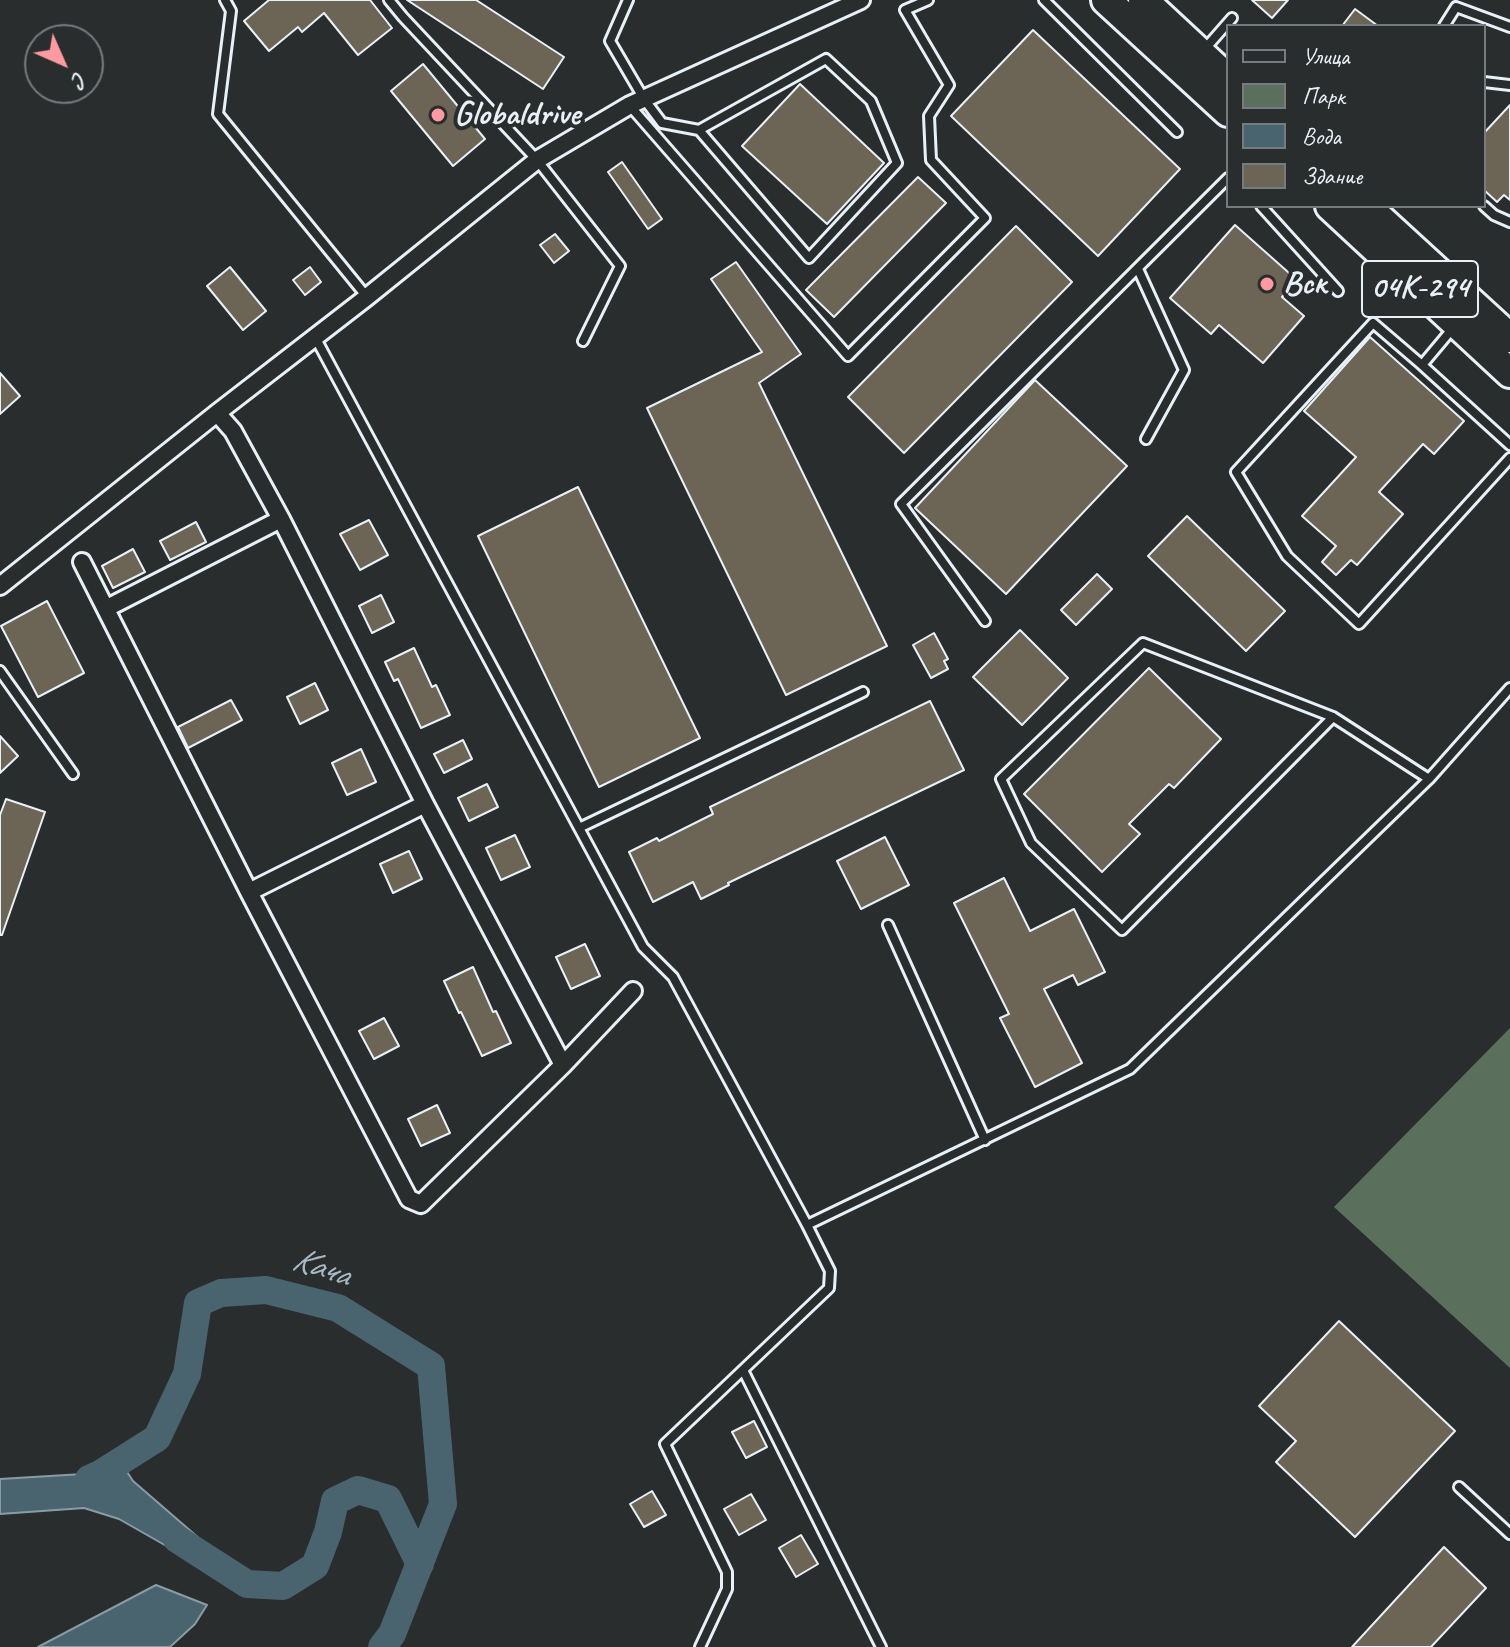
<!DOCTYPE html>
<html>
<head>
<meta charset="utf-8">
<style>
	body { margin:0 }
	#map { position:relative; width:1510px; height:1647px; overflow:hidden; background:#2a2d2e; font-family:Caveat,sans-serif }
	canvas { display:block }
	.legend { position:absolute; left:1226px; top:24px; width:260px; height:184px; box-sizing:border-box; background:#2a2d2e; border:2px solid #767b7f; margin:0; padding:10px 14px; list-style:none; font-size:24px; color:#e8f1f8 }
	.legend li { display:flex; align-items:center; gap:16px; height:40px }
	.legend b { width:40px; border:2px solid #767b7f }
	.north { position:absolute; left:24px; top:24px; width:80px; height:80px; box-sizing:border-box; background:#2a2d2e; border:2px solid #767b7f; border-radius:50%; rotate:135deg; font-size:22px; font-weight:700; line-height:32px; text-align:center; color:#e8f1f8 }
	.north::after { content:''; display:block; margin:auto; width:28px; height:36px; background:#ff9aa2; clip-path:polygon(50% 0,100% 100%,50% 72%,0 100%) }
</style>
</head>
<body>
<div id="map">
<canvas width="1510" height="1647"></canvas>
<ul class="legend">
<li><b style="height:10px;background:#2a2d2e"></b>Улица</li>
<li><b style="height:22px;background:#5a705c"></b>Парк</li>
<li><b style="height:22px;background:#49646e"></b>Вода</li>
<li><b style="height:22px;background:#6c6454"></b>Здание</li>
</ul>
<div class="north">С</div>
</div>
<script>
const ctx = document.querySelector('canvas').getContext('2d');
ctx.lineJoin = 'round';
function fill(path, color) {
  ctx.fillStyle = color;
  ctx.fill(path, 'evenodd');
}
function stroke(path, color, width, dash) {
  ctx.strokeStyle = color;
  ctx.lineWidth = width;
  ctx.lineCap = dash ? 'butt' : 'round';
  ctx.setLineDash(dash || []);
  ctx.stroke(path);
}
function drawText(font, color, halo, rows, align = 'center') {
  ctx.font = font + ' Caveat,sans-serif';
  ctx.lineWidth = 8;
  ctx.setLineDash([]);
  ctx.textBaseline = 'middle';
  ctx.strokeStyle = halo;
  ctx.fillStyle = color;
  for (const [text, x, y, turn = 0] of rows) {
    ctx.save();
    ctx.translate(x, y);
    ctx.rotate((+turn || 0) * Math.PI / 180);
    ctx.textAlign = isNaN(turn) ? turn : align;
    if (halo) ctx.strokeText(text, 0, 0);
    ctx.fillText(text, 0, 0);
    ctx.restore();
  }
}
fill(new Path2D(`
	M1510 1028V1368L1334 1207Z`), '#5a705c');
const water = new Path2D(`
	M116 1455 133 1481 215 1552 205 1568 119 1519 84 1508 0 1514V1479L83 1474Z
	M156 1585 207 1605 195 1624 170 1647H38Z`);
fill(water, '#49646e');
stroke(water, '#899ca5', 2);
stroke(new Path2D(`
	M89 1479 100 1474 157 1438 187 1374 198 1303 221 1293 266 1290 338 1308 431 1366 443 1504 392 1634 382 1647
	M177 1539 247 1584 283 1586 315 1566 328 1532 335 1501 358 1490 388 1499 420 1564`), '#49646e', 28);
const building = new Path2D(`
	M269 0H370L392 28 358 55 324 13 302 32 298 27 269 51 244 21Z
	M407 0H476L564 57 543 89Z
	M1252 0H1288L1272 18Z
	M1355 9 1378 26H1342Z
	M1033 30 1180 169 1098 256 951 116Z
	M423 64 485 139 453 166 391 91Z
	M800 84 884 163 827 224 742 146Z
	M1510 105V200L1504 195 1497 202 1484 190V133Z
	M622 162 662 219 648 229 608 172Z
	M918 177 946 203 834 317 806 290Z
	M1235 225 1297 280 1282 297 1304 316 1263 363 1219 325 1211 334 1170 298Z
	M1016 226 1072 282 904 453 848 397Z
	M555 234 569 251 554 263 540 245Z
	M736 262 801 354 759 383 887 646 786 695 647 408 762 352 711 279Z
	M230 267 266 311 243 330 207 286Z
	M310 267 321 282 305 295 293 280Z
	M1370 337 1464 421 1434 454 1423 444 1379 492 1403 514 1357 565 1351 560 1336 575 1322 562 1336 546 1302 516 1356 457 1304 411Z
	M0 373 20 396 0 414Z
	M1035 380 1127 466 1006 594 915 508Z
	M578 487 700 738 599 787 478 536Z
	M1187 516 1285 611 1246 651 1148 556Z
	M369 520 388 555 360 570 340 534Z
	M196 522 206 542 170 560 160 541Z
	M133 549 145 572 113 588 102 566Z
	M1097 574 1112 589 1076 625 1061 610Z
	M381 595 394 622 372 633 359 606Z
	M47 601 84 673 38 697 1 626Z
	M1020 630 1068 678 1022 725 973 677Z
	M934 633 948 659 944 661 948 669 931 678 913 645Z
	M414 648 432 687 436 685 450 715 421 728 398 679 394 681 385 662Z
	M1149 668 1221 739 1174 788 1169 784 1129 824 1140 834 1102 872 1024 794Z
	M315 683 328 710 300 724 287 697Z
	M231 700 242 720 188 748 178 727Z
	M930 701 964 770 728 883 729 885 701 899 693 882 653 902 629 852 657 838 659 841 713 814 710 807Z
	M0 736 18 756 0 773Z
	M463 740 472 759 444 773 434 754Z
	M361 749 376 782 347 795 332 763Z
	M487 784 498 807 469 821 458 798Z
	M6 799 45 812 2 935H0V815Z
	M515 835 530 867 501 880 486 848Z
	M885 837 909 885 861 909 837 861Z
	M409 851 422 879 393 893 380 864Z
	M1004 878 1030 931 1074 909 1105 972 1078 985 1073 975 1044 989 1082 1063 1035 1087 1000 1018 1009 1014 954 903Z
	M585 944 600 976 571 989 556 957Z
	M473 967 493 1012 496 1011 511 1043 482 1056 461 1012 459 1013 444 981Z
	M384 1018 399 1046 374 1059 359 1031Z
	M437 1105 450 1133 421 1146 408 1119Z
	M1339 1321 1455 1431 1355 1537 1276 1462 1296 1441 1259 1406Z
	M754 1421 767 1447 746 1458 732 1432Z
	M652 1491 666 1515 644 1527 630 1504Z
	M751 1494 766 1520 739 1535 724 1509Z
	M801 1535 818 1564 796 1577 779 1548Z
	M1444 1547 1486 1588 1431 1647H1352Z`);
fill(building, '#6c6454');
stroke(building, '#e8f1f8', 2);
const service = new Path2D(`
	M225 0 231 11 218 114 367 297
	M389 0 403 17 537 160 620 266 583 341
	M628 0 610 41 644 99 662 123 699 130 809 258 897 163 871 101 826 59 699 130
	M1044 0 1177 132
	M1444 26 1456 7 1510 27
	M1204 50 1232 18
	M1484 82 1510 85
	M630 106 848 356 985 218 931 160 929 116 949 85 905 10 928 0
	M1261 206 1338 291
	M1484 206 1494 215 1510 222
	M1138 269 1184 370 1146 439
	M1453 328 1422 365 1510 445
	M315 337 643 947 673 977 807 1225 1130 1069 1429 779 1510 688
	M1422 365 1373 323 1236 472 1287 556 1359 624 1510 458
	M985 621 901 504 1228 178
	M0 671 73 774
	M1333 717 1122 930 1031 843 1001 779 1143 643 1333 717 1429 779
	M579 828 863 692
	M888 925 985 1140
	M743 1370 881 1647
	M1459 1487 1510 1534
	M700 1647 727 1589V1572L665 1444 829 1288 830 1271 807 1225`);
const minor = new Path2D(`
	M217 413 233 431 281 519 425 804 563 1065
	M82 562 249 892 409 1199 421 1204 563 1065 633 991
	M0 586 217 413 367 297 537 160 630 105 861 0
	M107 608 281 519
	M249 892 425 804`);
const trunk = new Path2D(`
	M1106 0 1228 112
	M1143 0 1228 79
	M1330 206 1510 373
	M1366 206 1510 338`);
stroke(service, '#e8f1f8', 14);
stroke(minor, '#e8f1f8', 22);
stroke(trunk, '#e8f1f8', 34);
stroke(service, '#2a2d2e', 8);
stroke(minor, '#2a2d2e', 16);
stroke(trunk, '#2a2d2e', 28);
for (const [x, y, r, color] of [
	[438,115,8,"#ff9aa2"],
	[1267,284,8,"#ff9aa2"]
]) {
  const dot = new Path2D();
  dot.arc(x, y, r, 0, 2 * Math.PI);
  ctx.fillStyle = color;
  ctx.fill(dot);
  stroke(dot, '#2a2d2e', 3);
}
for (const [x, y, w] of [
	[1420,289,116]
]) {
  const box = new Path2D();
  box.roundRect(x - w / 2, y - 28, w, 56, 6);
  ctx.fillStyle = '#2a2d2e';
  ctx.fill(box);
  stroke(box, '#e8f1f8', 2);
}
drawText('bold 32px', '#e8f1f8', null, [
	["04К-294",1420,289]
]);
drawText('bold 34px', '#e8f1f8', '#2a2d2e', [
	["Globaldrive",454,115],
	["Вск",1283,284]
], 'left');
drawText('italic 36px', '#a8b9c1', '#2a2d2e', [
	["Кача",321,1268,18]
]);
</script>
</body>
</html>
